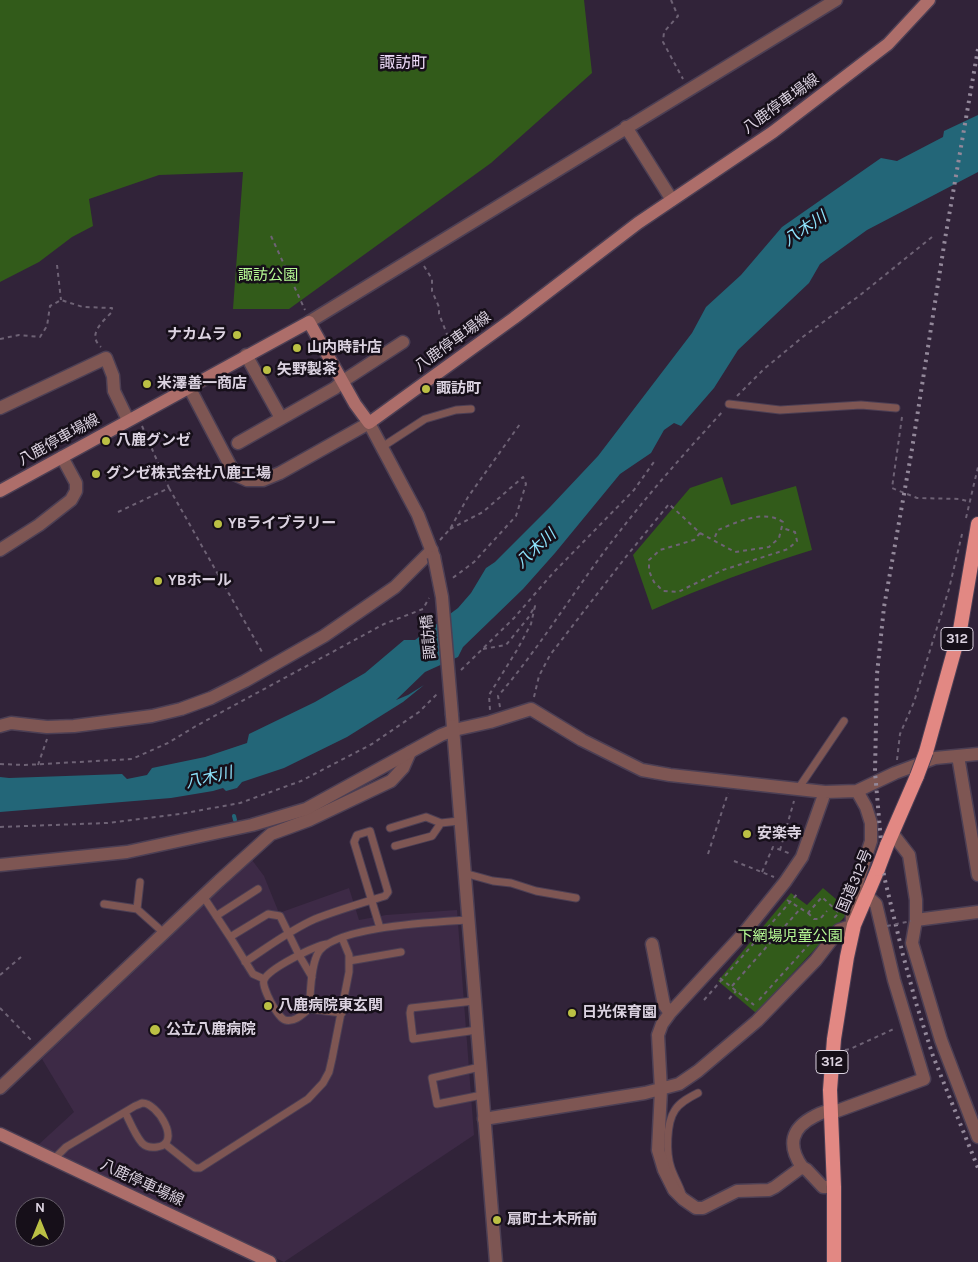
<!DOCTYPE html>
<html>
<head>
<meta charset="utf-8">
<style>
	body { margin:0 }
	#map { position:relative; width:978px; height:1262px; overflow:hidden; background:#312339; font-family:Karla,sans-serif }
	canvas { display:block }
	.north { position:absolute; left:15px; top:1197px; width:50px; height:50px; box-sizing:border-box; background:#160f19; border:1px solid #655d69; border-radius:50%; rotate:0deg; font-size:14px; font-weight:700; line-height:20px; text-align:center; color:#dbd2e0 }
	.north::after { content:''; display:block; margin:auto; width:18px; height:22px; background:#bbc044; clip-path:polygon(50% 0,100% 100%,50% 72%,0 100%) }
</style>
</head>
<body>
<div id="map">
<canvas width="978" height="1262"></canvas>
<div class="north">N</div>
</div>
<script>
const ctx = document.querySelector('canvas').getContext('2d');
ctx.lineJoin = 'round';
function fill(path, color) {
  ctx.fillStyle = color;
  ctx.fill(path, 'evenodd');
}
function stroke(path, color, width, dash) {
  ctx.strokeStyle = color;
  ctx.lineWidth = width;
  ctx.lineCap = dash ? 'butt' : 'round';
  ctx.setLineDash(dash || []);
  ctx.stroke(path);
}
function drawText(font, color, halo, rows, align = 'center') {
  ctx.font = font + ' Karla,"Noto Sans JP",sans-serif';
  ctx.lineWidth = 5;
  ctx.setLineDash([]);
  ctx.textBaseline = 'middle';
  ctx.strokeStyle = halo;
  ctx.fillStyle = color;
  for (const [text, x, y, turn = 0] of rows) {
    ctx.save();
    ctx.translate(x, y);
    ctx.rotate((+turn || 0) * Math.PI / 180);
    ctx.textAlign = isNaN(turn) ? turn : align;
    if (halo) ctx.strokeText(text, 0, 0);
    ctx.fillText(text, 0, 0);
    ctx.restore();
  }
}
fill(new Path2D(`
	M252 860 264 876 279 913 349 888 359 920 386 915 457 910 474 1135 284 1262 37 1146 74 1112 42 1059Z`), '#3d2a46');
fill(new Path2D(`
	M0 0H584L592 73 491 163 289 309H233L243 172 159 175 89 199 93 226 72 237 39 262 0 282Z
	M722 477 731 505 796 486 812 550C757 567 704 587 652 610L633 555 690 488Z
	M823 888 850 911 756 1013 718 981 791 893 807 905Z`), '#325b1a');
fill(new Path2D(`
	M978 115V172L867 230 820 264 809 283 738 350 714 388 681 426 674 423 664 430 651 453 620 474 555 553 523 589 463 647 458 657 425 672 396 700 408 695 424 685 403 702 347 737 284 768 242 782 237 788 226 791 223 788 213 791 171 798 0 812V777L9 778 122 774 127 779 147 775 152 768 205 757 247 743 249 734 315 702 365 673 404 640H415L458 608 471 593 486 568 495 562 550 507 598 456 692 333 706 307 741 275 782 227 881 158 897 161 943 137 944 131Z`), '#236678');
stroke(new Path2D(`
	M234 816 235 820`), '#236678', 4);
const service = new Path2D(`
	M729 404 780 410 861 405 896 408
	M382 447 425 419 456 410 471 409
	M798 789 844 721
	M390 828 426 817 441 823 459 821
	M395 846 432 836 441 823
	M464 873 493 881 511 883 536 891 576 898
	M203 896 230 937 268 914 280 916 299 955 312 977
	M104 904 137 909 164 933
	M137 909 140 882
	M216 916 258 889
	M230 937 253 974 264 979
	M327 944C314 946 268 969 264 980 261 987 278 1018 285 1020 294 1023 303 1014 309 1009 311 992 310 971 317 955 329 926 438 922 468 920
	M349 961 401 952
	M245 962C268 947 290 930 315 919 338 910 362 903 385 896L388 892 370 831 357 835 354 842 380 928
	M474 1001 411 1008 410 1013 413 1039 477 1030
	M309 1009 342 1013
	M480 1067 432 1078 437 1104 482 1095
	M165 1144 195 1168H200L308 1099 323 1083 329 1072 332 1059 349 972V955L342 938
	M54 1159 66 1147 135 1106C138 1105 140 1104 142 1103 157 1102 183 1144 157 1147 151 1148 146 1147 142 1143 135 1135 130 1122 125 1112
	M682 1194C679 1185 674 1177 671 1168 666 1154 666 1123 675 1110 680 1102 690 1097 698 1093`);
const minor = new Path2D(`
	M626 127 672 200
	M309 322 836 0
	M246 355 281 418
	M0 408 106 358 113 376 114 391 128 420
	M238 443 335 388 343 381 403 342
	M0 550 39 525 71 500 76 491V483L62 457
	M0 726 11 723 47 727 74 726 152 716 181 709 211 698 245 681 324 636 395 587 432 550
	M454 730 490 722 531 709 582 740 642 770 670 775 825 792 857 791 895 773 935 758 978 754
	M958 756 978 875
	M825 792 802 857 785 882 743 934 670 1013 662 1024 658 1035 661 1090 658 1150 664 1170 674 1190 683 1199 696 1208H703L737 1191 769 1190 775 1187 802 1167C787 1145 791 1128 815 1116 822 1112 829 1110 837 1111L924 1079 894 980 876 904 867 896
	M892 833 909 855 916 900V920L912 943 941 1040 978 1137
	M916 920 978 912
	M852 925V900L871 841V823L866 807 857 791
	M652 944 664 1005 670 1013
	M0 1088 219 881 271 834 309 820 391 781 403 768 410 752
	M484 1119 645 1093 679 1084 698 1071 757 1021 816 960 839 930 854 925
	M802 1167 807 1170 823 1187H834`);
const tertiary = new Path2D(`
	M189 387 231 467 236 475 247 480H263L280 473 369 423 418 515 434 557
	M452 715 496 1262
	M0 865 127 852 252 825 306 809 441 735 454 730`);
const secondary = new Path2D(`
	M0 491 309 322 355 404 369 423 514 318 638 223 773 132 888 44 929 0
	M0 1134 270 1262`);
const trunk = new Path2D(`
	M926 752 960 630 978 524
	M887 845 917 776
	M834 1262V1187L830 1090 834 1039 847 957 854 925 878 869`);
stroke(service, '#4c3f54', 9);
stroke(minor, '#4c3f54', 15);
stroke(tertiary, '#4c3f54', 15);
stroke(secondary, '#4c3f54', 15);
stroke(trunk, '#4c3f54', 16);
stroke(new Path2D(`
	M671 0 678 16 664 32 663 42 683 79
	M271 236 305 310
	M57 265 61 300
	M424 266 432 279V291L439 307V314L452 347
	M270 282 288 274
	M0 339 19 335 40 337 47 326 50 306 61 300 83 307 112 308V312C102 322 87 335 101 347
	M737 396 764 369 804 336 859 296 932 237
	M902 417 892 488 917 498 960 499 970 502
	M169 488 262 652
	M118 512 169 488 142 426
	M966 518 978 467
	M450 529 483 512 523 477 526 484 516 516 474 562 450 580
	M700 533 694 540 660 550 649 560V571L654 582 663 591 678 592 723 570 788 549 797 541 795 532 782 528
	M440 540 450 529 468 497 520 424
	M483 649 506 645 528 618 535 606 531 624 517 650 489 695 490 710
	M461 670 514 618 553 573 634 490 656 459
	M534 697 539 676 550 655 625 558 669 504 700 533 735 552 769 547 779 538 783 522C764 509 737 522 718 530L714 539
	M500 707 498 696C537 651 568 600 604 552 641 502 682 456 724 410
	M897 760 900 734 914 702 949 589 963 530
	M0 764 25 765 132 759 168 743 196 726 384 624 423 609 429 598
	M38 765 47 739
	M0 827 107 823 180 814 240 803 301 781 372 744 419 712 438 693
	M780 850 794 801
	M708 854 728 793
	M734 861 774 877
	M762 872 773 847 791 854
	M787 900 808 913 822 897 839 913 833 919
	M808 913 814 919H820L827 911
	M0 975 21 957
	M720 978 754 1005
	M732 986 800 909
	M729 999 736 991
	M704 1000 798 893
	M759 1000 821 931
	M0 1008 33 1042
	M845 1050 850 1049 896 1028`), '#6e6275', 2, [4, 4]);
stroke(service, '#7e5653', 7);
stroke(minor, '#7e5653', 12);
stroke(tertiary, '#7e5653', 12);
stroke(secondary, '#ad6e6a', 12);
stroke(trunk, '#e28883', 14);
stroke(new Path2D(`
	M978 49 945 239 912 449 884 607 877 674 875 772 884 876 903 955 916 1003 933 1056 978 1168`), '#93889a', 4, [2.5, 5]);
const tertiaryBridge = new Path2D(`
	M434 557 442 597 452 715`);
const trunkBridge = new Path2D(`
	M917 776 926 752
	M878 869 887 845`);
stroke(tertiaryBridge, '#4c3f54', 15, []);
stroke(trunkBridge, '#4c3f54', 16, []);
stroke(new Path2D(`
	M887 926 911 921`), '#6e6275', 2, [4, 4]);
stroke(tertiaryBridge, '#7e5653', 12);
stroke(trunkBridge, '#e28883', 14);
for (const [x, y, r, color] of [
	[237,335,5,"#bbc044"],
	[297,348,5,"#bbc044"],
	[267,370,5,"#bbc044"],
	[147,384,5,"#bbc044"],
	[426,389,5,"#bbc044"],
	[106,441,5,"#bbc044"],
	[96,474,5,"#bbc044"],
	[218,524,5,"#bbc044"],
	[158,581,5,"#bbc044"],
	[747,834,5,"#bbc044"],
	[268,1006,5,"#bbc044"],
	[572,1013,5,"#bbc044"],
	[155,1030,6,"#bbc044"],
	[497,1220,5,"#bbc044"]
]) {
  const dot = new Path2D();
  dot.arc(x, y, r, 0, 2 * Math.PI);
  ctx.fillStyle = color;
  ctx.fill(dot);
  stroke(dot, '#160f19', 2);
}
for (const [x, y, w] of [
	[957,639,32],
	[832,1062,32]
]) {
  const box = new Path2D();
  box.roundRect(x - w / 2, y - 11.5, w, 23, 4);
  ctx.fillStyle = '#160f19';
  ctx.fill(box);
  stroke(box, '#dbd2e0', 1);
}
drawText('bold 14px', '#dbd2e0', null, [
	["312",957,639],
	["312",832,1062]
]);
drawText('15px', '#dbd2e0', '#160f19', [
	["八鹿停車場線",781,104,-36],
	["八鹿停車場線",453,342,-36],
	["八鹿停車場線",59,440,-29],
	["諏訪橋",429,637,-95],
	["国道312号",855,881,-67],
	["八鹿停車場線",142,1183,25]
]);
drawText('15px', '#b6fa94', '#160f19', [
	["諏訪公園",268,276],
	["下網場児童公園",790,937]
]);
drawText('bold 15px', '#dbd2e0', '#160f19', [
	["ナカムラ",227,335,"right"],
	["山内時計店",307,348],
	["矢野製茶",277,370],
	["米澤善一商店",157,384],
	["諏訪町",436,389],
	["八鹿グンゼ",116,441],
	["グンゼ株式会社八鹿工場",106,474],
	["YBライブラリー",228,524],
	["YBホール",168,581],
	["安楽寺",757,834],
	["八鹿病院東玄関",278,1006],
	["日光保育園",582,1013],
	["公立八鹿病院",166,1030],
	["扇町土木所前",507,1220]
], 'left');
drawText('16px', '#eddaf7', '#160f19', [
	["諏訪町",403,63]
]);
drawText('italic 16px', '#8ee4fd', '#160f19', [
	["八木川",805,229,-34],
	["八木川",536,549,-43],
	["八木川",209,778,-13]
]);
</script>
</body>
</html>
